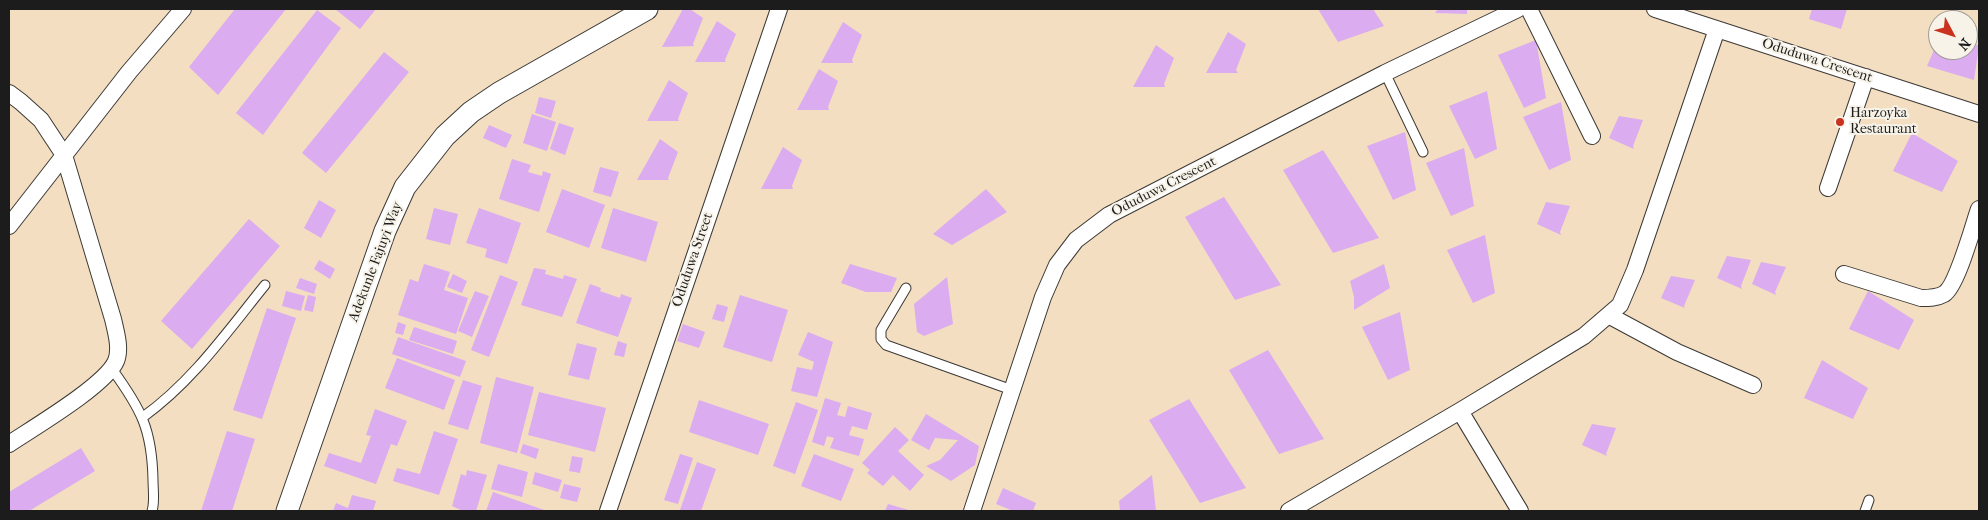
<!DOCTYPE html>
<html>
<head>
<meta charset="utf-8">
<style>
	body { margin:0 }
	#map { position:relative; width:1988px; height:520px; overflow:hidden; background:#f3dec1; font-family:"IM FELL French Canon",serif }
	canvas { display:block }
	.frame { position:absolute; inset:0; border:10px solid #1c1c1c; pointer-events:none }
	.north { position:absolute; left:1928px; top:10px; width:50px; height:50px; box-sizing:border-box; background:#f7f3e8; border:1px solid #9f9d96; border-radius:50%; rotate:130deg; font-size:14px; font-weight:700; line-height:20px; text-align:center; color:#1c1c1c }
	.north::after { content:''; display:block; margin:auto; width:18px; height:22px; background:#c8321e; clip-path:polygon(50% 0,100% 100%,50% 72%,0 100%) }
</style>
</head>
<body>
<div id="map">
<canvas width="1988" height="520"></canvas>
<div class="frame"></div>
<div class="north">N</div>
</div>
<script>
const ctx = document.querySelector('canvas').getContext('2d');
ctx.lineJoin = 'round';
function fill(path, color) {
  ctx.fillStyle = color;
  ctx.fill(path, 'evenodd');
}
function stroke(path, color, width, dash) {
  ctx.strokeStyle = color;
  ctx.lineWidth = width;
  ctx.lineCap = dash ? 'butt' : 'round';
  ctx.setLineDash(dash || []);
  ctx.stroke(path);
}
function drawText(font, color, halo, rows, align = 'center') {
  ctx.font = font + ' "IM FELL French Canon",serif';
  ctx.lineWidth = 4;
  ctx.setLineDash([]);
  ctx.textBaseline = 'middle';
  ctx.strokeStyle = halo;
  ctx.fillStyle = color;
  for (const [text, x, y, turn = 0] of rows) {
    ctx.save();
    ctx.translate(x, y);
    ctx.rotate((+turn || 0) * Math.PI / 180);
    ctx.textAlign = isNaN(turn) ? turn : align;
    if (halo) ctx.strokeText(text, 0, 0);
    ctx.fillText(text, 0, 0);
    ctx.restore();
  }
}
fill(new Path2D(`
	M235 9H286L218 95 189 67Z
	M335 9H376L360 29Z
	M683 9H690L703 18 693 44 694 46 662 47Z
	M1318 9H1373L1384 26 1338 42Z
	M1438 9H1467V14L1435 13Z
	M1812 9H1847L1841 29 1809 19Z
	M317 10 341 28 263 135 236 113Z
	M717 21 736 34 725 60 726 62H695Z
	M843 22 862 35 852 60 853 63H821Z
	M1228 32 1246 44 1236 70 1238 73H1206Z
	M1536 40 1546 98 1524 108 1498 55Z
	M1968 40 1979 46 1974 80 1927 66 1938 41V50H1968Z
	M1156 45 1174 58 1164 84 1165 87H1133Z
	M384 52 409 72 326 173 302 153Z
	M819 69 838 81 828 107 829 110H797Z
	M669 80 688 93 678 119 679 121H647Z
	M1487 91 1497 149 1475 159 1449 106Z
	M539 97 556 101 551 118 535 113Z
	M1561 102 1571 160 1549 170 1523 117Z
	M532 114 556 122 547 151 523 143Z
	M1619 116 1643 120 1633 146 1634 149 1609 138Z
	M559 123 574 128 565 155 550 149Z
	M489 125 512 135 506 148 483 138Z
	M1405 132 1416 190 1393 200 1367 146Z
	M1912 133 1958 161 1942 192 1893 171Z
	M660 139 678 152 668 178 669 180H637Z
	M783 147 802 160 792 186 793 189H761Z
	M1464 148 1474 206 1451 216 1426 163Z
	M1323 150 1379 238 1333 253 1283 170Z
	M512 159 531 165 528 172 542 176 543 171 551 174 539 212 499 199Z
	M600 167 619 172 611 197 593 192Z
	M562 189 605 205 589 248 546 232Z
	M986 189 1007 212 952 245 933 234Z
	M1224 197 1281 285 1235 300 1185 217Z
	M319 200 336 210 321 238 304 228Z
	M1546 202 1570 206 1560 232 1561 235 1537 224Z
	M434 208 458 214 450 245 426 239Z
	M479 208 521 223 507 264 485 257 487 249 466 243Z
	M613 208 658 222 646 262 601 248Z
	M249 219 280 246 192 349 161 321Z
	M1485 235 1495 293 1473 303 1447 250Z
	M1727 256 1751 260 1741 286 1742 289 1717 278Z
	M319 260 335 269 330 279 314 269Z
	M1761 262 1786 267 1775 292 1776 295 1752 284Z
	M424 264 450 272 444 290 468 298 456 334 398 315 410 279 418 282Z
	M850 264 897 278 891 292H866L841 283Z
	M1384 264 1390 288 1354 310V297L1350 281Z
	M534 268 546 270 545 274 563 279 564 275 577 279 562 317 521 305Z
	M453 274 467 281 462 293 447 287Z
	M500 275 518 282 489 357 471 350Z
	M1671 276 1695 280 1684 306 1685 308 1661 298Z
	M947 277 953 324 924 336 917 332 914 304Z
	M300 278 317 284 314 294 296 288Z
	M590 284 601 288 600 291 620 298 621 294 632 298 618 337 576 323Z
	M286 291 305 296 301 311 282 306Z
	M475 291 489 296 472 337 458 331Z
	M1868 291 1914 320 1899 350 1849 329Z
	M308 295 316 297 313 312 304 310Z
	M740 295 788 310 772 362 723 347Z
	M717 304 728 307 724 322 712 319Z
	M267 308 296 318 262 419 233 410Z
	M1400 312 1410 370 1388 380 1362 327Z
	M398 322 406 325 403 335 395 333Z
	M683 324 705 332 699 348 677 341Z
	M414 327 457 341 453 354 409 340Z
	M808 332 833 342 817 397 791 391 797 367 812 370 814 362 798 355Z
	M398 337 466 361 460 377 392 354Z
	M618 341 627 344 624 357 614 355Z
	M577 343 597 348 589 380 568 375Z
	M1268 350 1324 439 1279 454 1229 370Z
	M397 358 455 380 444 410 385 388Z
	M1822 360 1868 388 1853 419 1804 398Z
	M496 377 534 387 517 453 480 443Z
	M463 380 482 386 468 430 448 424Z
	M539 392 606 408 595 452 528 435Z
	M825 398 841 403 837 415 845 417 848 406 872 413 867 430 852 426 849 435 864 439 859 456 830 448 834 438 827 436 824 446 812 442Z
	M1189 399 1246 488 1200 503 1149 420Z
	M699 400 769 424 758 455 689 432Z
	M796 402 818 410 795 474 773 466Z
	M375 409 407 421 397 446 391 444 376 484 324 466 329 453 361 463 371 436 366 435Z
	M926 414 979 446 975 465 951 481 926 466 940 460 958 440 935 438 929 450 911 440Z
	M1592 424 1616 428 1606 454 1607 456 1582 445Z
	M895 427 909 440 898 451 924 475 910 491 893 475 883 486 867 473 870 470 862 463Z
	M227 431 255 439 232 511H201Z
	M434 431 458 439 439 495 393 481 397 468 420 474Z
	M523 444 539 449 536 459 520 453Z
	M81 448 95 471 29 511H9V492Z
	M680 454 693 458 678 504 664 500Z
	M814 454 854 469 841 501 801 486Z
	M572 456 583 458 580 473 569 471Z
	M697 462 716 469 701 511H683L680 510Z
	M498 464 528 472 522 497 491 489Z
	M467 470 487 475 476 511H463L452 506 461 474 466 476Z
	M535 472 562 480 558 492 532 484Z
	M1152 475 1156 511H1120L1119 501Z
	M564 484 581 488 577 502 560 498Z
	M1003 488 1036 503 1033 511H1013L996 504Z
	M493 492 547 511H486Z
	M352 495 376 501 373 511H333L336 503 348 508Z
	M888 504 912 511H885Z`), '#dbacef');
const service = new Path2D(`
	M1385 73 1423 152
	M906 288 881 330V339L886 345 1012 390
	M112 369C141 409 152 429 153 480 153 490 155 502 152 511
	M143 417C192 382 227 332 265 285
	M1865 511 1869 500`);
const minor = new Path2D(`
	M1529 9 1592 136
	M1655 9 1979 114
	M9 93 21 102 41 120 64 155 113 319C116 332 121 349 116 361 106 385 33 428 9 444
	M1828 188 1866 77
	M9 226 129 72 183 9
	M1844 274 1921 298C1929 298 1937 298 1944 294 1957 286 1973 226 1979 209
	M1610 316 1677 352 1753 385
	M1460 411 1520 511
	M608 511 779 9
	M972 511 1043 297 1057 265 1076 240 1109 215 1385 73 1518 9
	M1289 511 1460 411 1584 336 1620 305 1635 270 1717 29`);
const tertiary = new Path2D(`
	M287 511 385 231 405 187 445 136 471 112 499 93 647 9`);
stroke(service, '#3c3935', 11);
stroke(minor, '#3c3935', 18);
stroke(tertiary, '#3c3935', 23);
stroke(service, '#fff', 9);
stroke(minor, '#fff', 16);
stroke(tertiary, '#fff', 21);
for (const [x, y, r, color] of [
	[1840,122,5,"#c8321e"]
]) {
  const dot = new Path2D();
  dot.arc(x, y, r, 0, 2 * Math.PI);
  ctx.fillStyle = color;
  ctx.fill(dot);
  stroke(dot, '#f7f3e8', 2);
}
drawText('14px', '#1c1c1c', '#f7f3e8', [
	["Oduduwa Crescent",1817,61,18],
	["Oduduwa Crescent",1164,187,-27],
	["Oduduwa Street",693,260,-71],
	["Adekunle Fajuyi Way",376,262,-69]
]);
drawText('14px', '#1c1c1c', '#f7f3e8', [
	["Harzoyka",1850,114],
	["Restaurant",1850,130]
], 'left');
</script>
</body>
</html>
